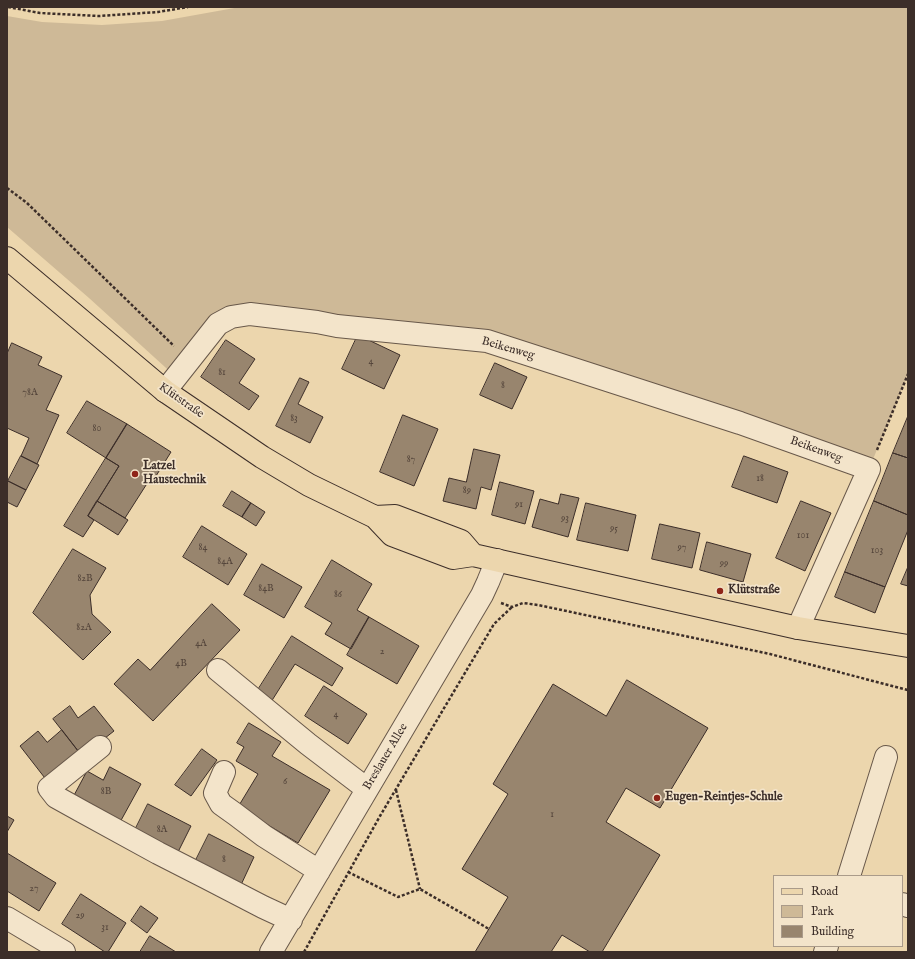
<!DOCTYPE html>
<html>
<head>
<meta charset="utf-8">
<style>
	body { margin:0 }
	#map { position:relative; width:915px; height:959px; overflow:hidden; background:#ecd6ad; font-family:"IM FELL English",serif }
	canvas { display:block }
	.frame { position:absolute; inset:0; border:8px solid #3c2e29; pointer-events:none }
	.legend { position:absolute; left:773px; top:875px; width:130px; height:72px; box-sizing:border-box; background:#f3e4ca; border:1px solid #aa9b8a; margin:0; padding:5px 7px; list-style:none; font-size:12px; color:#3c2e29 }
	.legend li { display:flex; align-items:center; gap:8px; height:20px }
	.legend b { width:20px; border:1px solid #aa9b8a }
</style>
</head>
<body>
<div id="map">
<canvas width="915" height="959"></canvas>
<div class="frame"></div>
<ul class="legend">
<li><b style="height:5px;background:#ecd6ad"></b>Road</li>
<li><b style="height:11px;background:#ceb997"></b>Park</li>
<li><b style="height:11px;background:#98856e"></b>Building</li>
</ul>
</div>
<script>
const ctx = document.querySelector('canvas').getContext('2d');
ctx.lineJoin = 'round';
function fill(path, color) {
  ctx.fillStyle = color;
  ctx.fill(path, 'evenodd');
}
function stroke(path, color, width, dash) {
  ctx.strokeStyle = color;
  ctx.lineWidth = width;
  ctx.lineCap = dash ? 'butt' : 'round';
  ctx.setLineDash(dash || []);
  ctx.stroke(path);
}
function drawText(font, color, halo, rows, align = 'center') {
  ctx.font = font + ' "IM FELL English",serif';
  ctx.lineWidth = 3.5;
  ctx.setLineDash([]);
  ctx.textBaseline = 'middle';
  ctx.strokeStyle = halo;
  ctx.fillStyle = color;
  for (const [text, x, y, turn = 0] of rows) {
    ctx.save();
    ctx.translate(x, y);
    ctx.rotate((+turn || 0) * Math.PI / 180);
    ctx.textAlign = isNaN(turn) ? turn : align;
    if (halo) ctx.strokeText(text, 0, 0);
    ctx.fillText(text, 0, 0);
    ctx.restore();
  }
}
fill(new Path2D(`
	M240 7H908V374L869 469 487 341 231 317 176 377 89 298 7 227V16L42 22 102 25 162 21Z`), '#ceb997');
const building = new Path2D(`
	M358 335 400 355 384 389 342 369Z
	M226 340 255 359 239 383 259 396 249 410 201 377Z
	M12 343 42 357 38 365 62 376 46 410 59 415 37 464 21 456 29 438 7 428V354Z
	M495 363 527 377 512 409 480 395Z
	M300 378 309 382 298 404 323 417 310 443 276 426Z
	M87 401 127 424 106 458 67 433Z
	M403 415 438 429 414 486 380 472Z
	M908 416V458L893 453Z
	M127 424 171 452 151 484 148 482 125 518 97 501 119 466 106 458Z
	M474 449 500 455 491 490 481 487 476 509 443 501 449 478 466 482Z
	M893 453 908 458V515L874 501Z
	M21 456 39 465 26 490 8 481Z
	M744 456 788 472 777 503 732 487Z
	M106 458 119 466 88 516 94 520 83 537 64 526Z
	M8 481 26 490 17 507 7 502V484Z
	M500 482 534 491 525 524 492 515Z
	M232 491 251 503 242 517 223 506Z
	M561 494 579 498 568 537 532 527 540 499 558 504Z
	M97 501 128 520 118 535 88 516Z
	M801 501 831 513 805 571 776 558Z
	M874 501 908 515V530L885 587 845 572Z
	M251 503 265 512 256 526 242 517Z
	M586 503 636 515 628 551 577 540Z
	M660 524 700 533 692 568 652 559Z
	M202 526 247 554 228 585 183 557Z
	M707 542 751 554 743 582 700 570Z
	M73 549 106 568 90 595 92 614 111 632 83 660 33 613Z
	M332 560 372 584 357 610 369 617 351 649 325 634 332 623 305 607Z
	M262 564 302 587 284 618 244 595Z
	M908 567V586L901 584Z
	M845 572 885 587 875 613 835 597Z
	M212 604 240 630 153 721 114 684 138 659 150 670Z
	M369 617 419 646 397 684 347 655Z
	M292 636 343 668 332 686 295 664 271 702 256 693Z
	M627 680 708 728 660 808 626 788 606 822 660 855 602 952H590L562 935 551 952H475L508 897 462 869 508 794 493 784 553 684 606 716Z
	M324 686 367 714 348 744 305 716Z
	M70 706 78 718 94 706 114 731 82 756 53 719Z
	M249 723 281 742 272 756 330 790 298 843 238 807 258 774 236 761 244 747 237 743Z
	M62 730 82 756 48 782 20 746 38 731 47 742Z
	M202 749 217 760 191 796 175 785Z
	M110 767 141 784 119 824 72 799 87 771 103 780Z
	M148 804 191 826 176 856 133 834Z
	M7 816 14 820 7 832Z
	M209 834 254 857 240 887 194 864Z
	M7 853 56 883 39 911 7 891Z
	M81 894 126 923 108 952H105L62 924Z
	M141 906 158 918 147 933 131 921Z
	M150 936 176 952H140Z`);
fill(building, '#98856e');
stroke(building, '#3c2e29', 1);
const minor = new Path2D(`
	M165 391 218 324 231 317 250 314 317 322 337 326 487 341 740 423 869 469 798 628
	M218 670 308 744 367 789
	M100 747 49 788 56 797 83 812 158 853 207 878 263 907 291 920
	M224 772 215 793 221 804 235 814 264 836 319 871
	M849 876 886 757
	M902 904 908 906
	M7 918 64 952
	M271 952 482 595 488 582 497 560
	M825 952 827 946`);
const major = new Path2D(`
	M7 258 165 391 262 457 309 485 375 517 392 535 453 558 473 555 798 628 908 646
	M375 517 395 516 461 541 473 555`);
stroke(minor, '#68584a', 24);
stroke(major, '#3c2e29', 24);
stroke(new Path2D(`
	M8 7 40 13 99 16 158 12 188 7
	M7 188 27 203 174 346
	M877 450 908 374
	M501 603 512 607 523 603 538 605 770 654 896 687 908 690
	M396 790 420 889
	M348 872 398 897 420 889 489 929
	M304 952 380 816 494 624 512 607`), '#3c2e29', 2.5, [3, 2]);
stroke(minor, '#f3e4ca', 22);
stroke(major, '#ecd6ad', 22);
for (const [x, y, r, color] of [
	[135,474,4,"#8f2418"],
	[720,591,4,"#8f2418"],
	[657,798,4,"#8f2418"]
]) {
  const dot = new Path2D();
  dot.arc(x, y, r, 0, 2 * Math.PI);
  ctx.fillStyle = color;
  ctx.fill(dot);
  stroke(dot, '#f3e4ca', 1.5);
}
drawText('10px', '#53443a', null, [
	["4",371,362],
	["81",222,373],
	["8",503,386],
	["78A",30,393],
	["83",294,419],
	["80",97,429],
	["87",411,460],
	["18",760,479],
	["89",467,491],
	["91",519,505],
	["93",565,519],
	["95",614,529],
	["101",803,536],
	["84",203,548],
	["97",682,548],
	["103",877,551],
	["84A",225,562],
	["99",724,564],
	["82B",85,579],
	["84B",266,589],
	["86",338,595],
	["82A",84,628],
	["4A",201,644],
	["2",382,652],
	["4B",181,664],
	["4",336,715],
	["6",285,782],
	["8B",106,792],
	["1",552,815],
	["8A",162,830],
	["8",224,860],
	["27",34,889],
	["29",80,916],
	["31",105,928]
]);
drawText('12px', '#3c2e29', '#f3e4ca', [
	["Beikenweg",508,349,16],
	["Klütstraße",181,401,35],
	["Beikenweg",816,450,20],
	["Breslauer Allee",386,757,-59]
]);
drawText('bold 12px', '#3c2e29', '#f3e4ca', [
	["Latzel",143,467],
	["Haustechnik",143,481],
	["Klütstraße",728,591],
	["Eugen-Reintjes-Schule",665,798]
], 'left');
</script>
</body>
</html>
